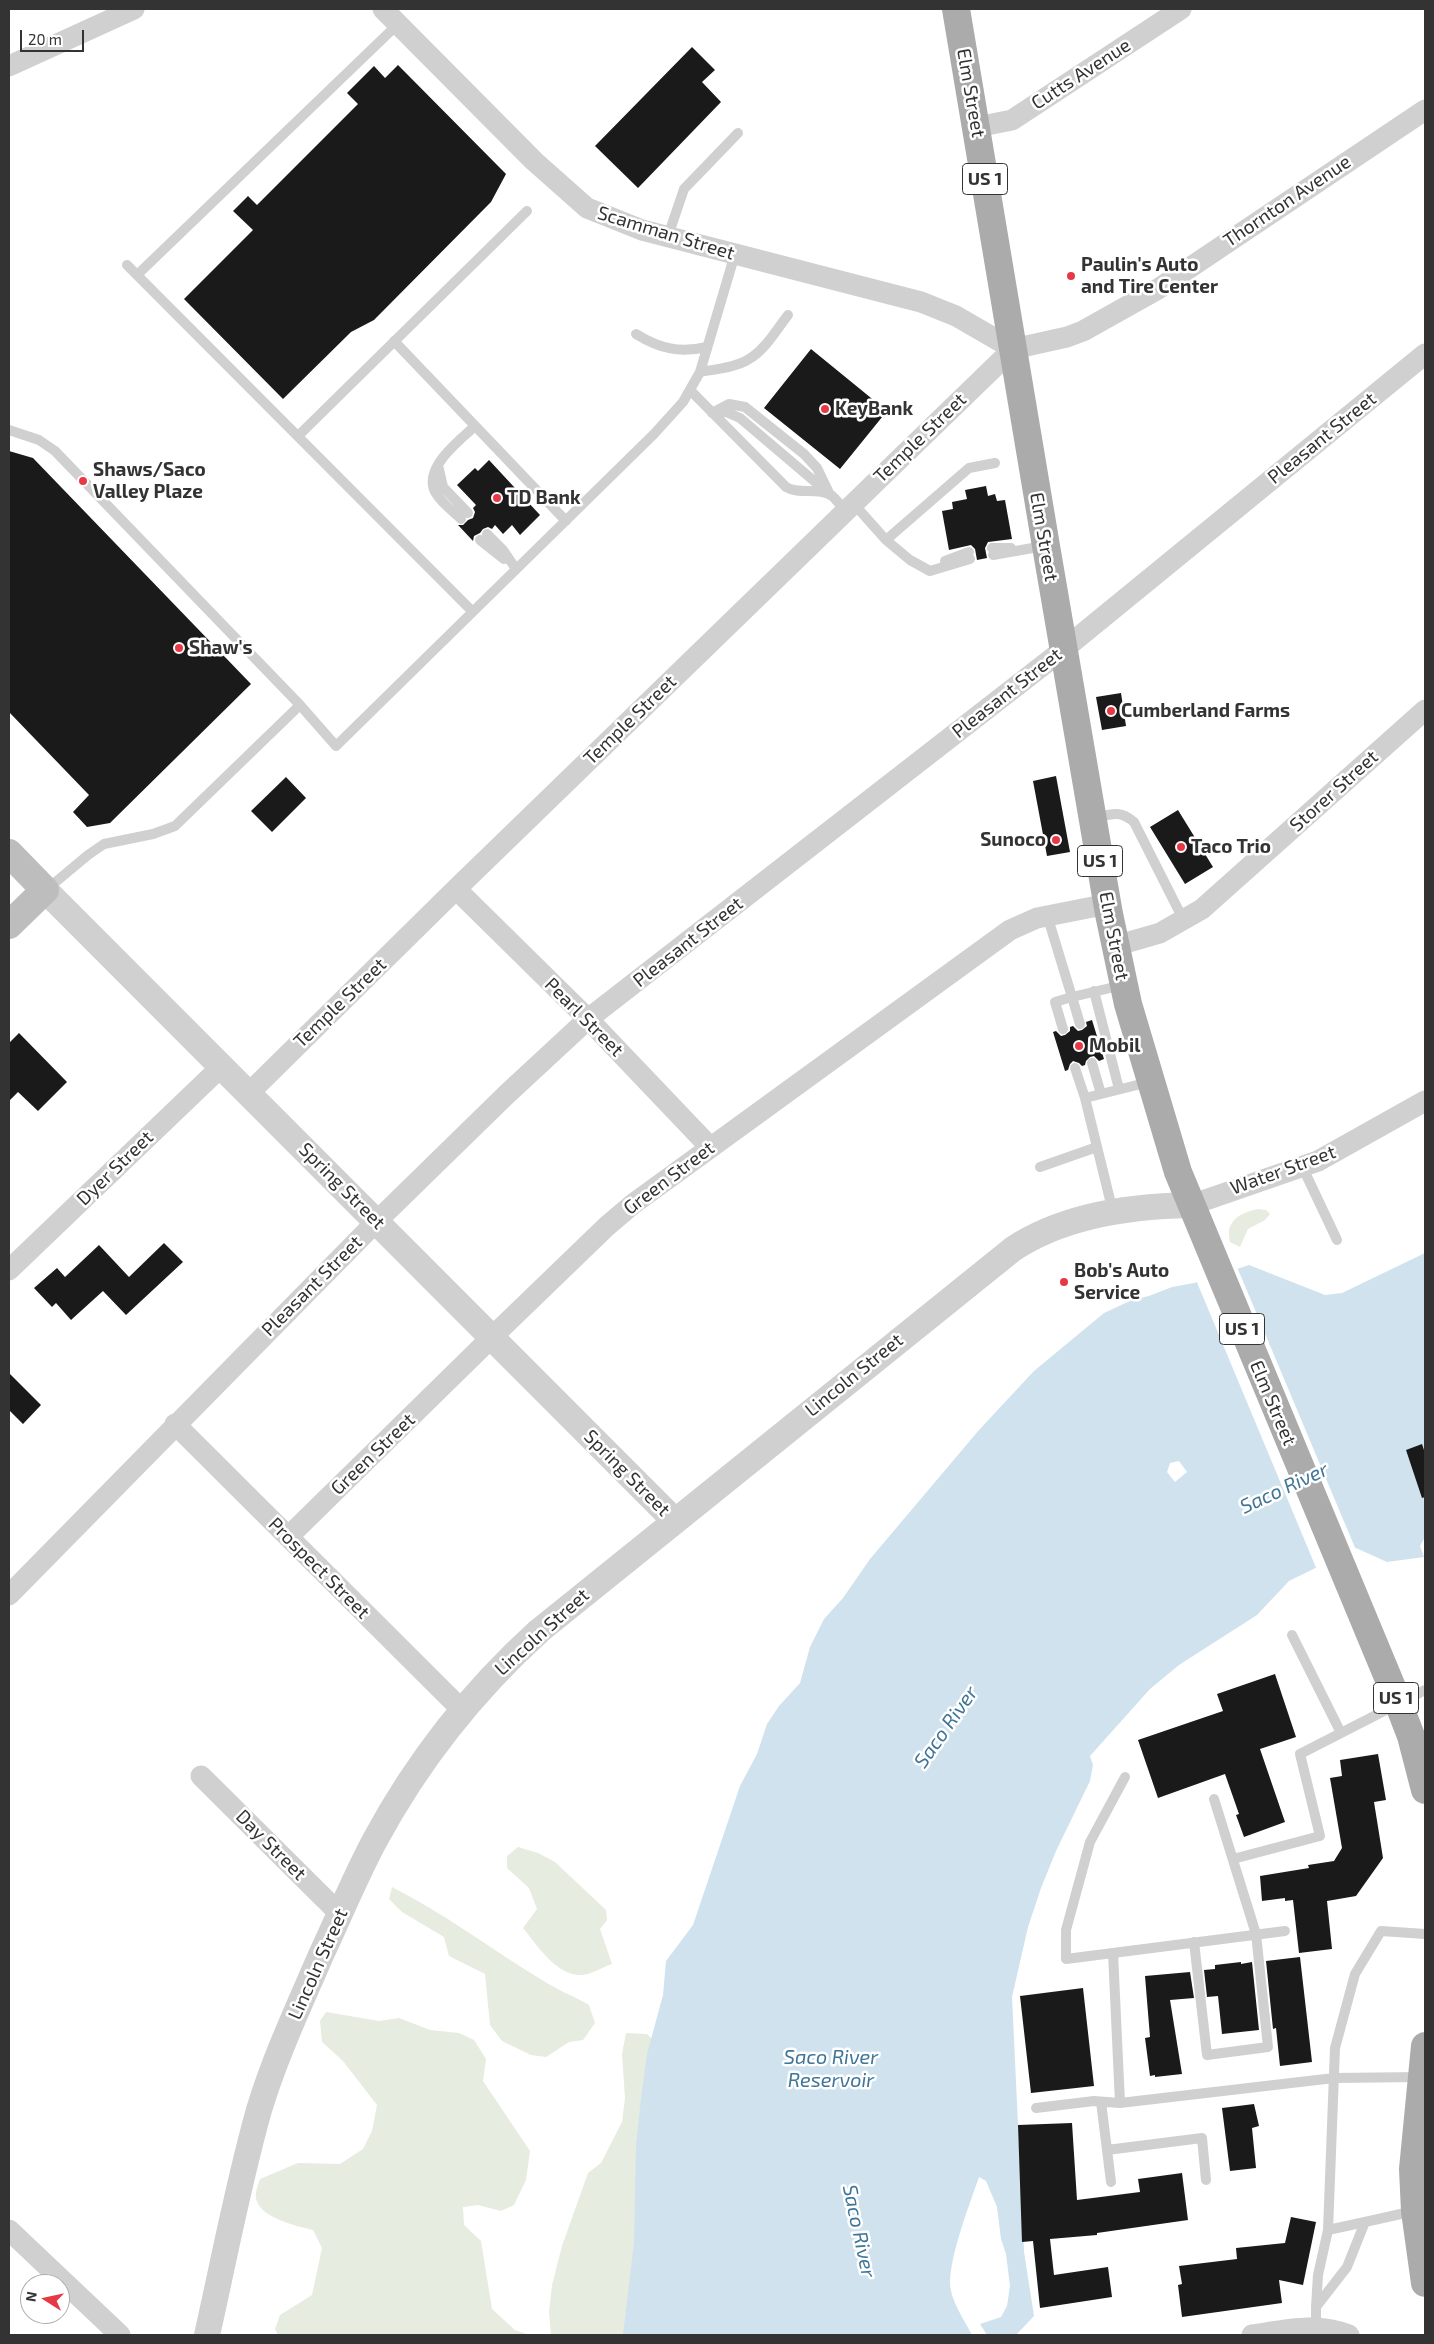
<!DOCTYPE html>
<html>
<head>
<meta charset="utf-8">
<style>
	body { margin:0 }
	#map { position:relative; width:1434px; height:2344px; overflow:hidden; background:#fff; font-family:"Exo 2",sans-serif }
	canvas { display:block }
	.frame { position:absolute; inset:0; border:10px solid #333; pointer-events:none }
	.north { position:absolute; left:20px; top:2274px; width:50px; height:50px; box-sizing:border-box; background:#fff; border:1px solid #adadad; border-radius:50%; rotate:280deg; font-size:14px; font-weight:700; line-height:20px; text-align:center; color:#333 }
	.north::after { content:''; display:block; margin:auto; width:18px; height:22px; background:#e63946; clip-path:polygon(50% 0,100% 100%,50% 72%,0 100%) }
	.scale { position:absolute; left:20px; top:30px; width:64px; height:22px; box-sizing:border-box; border:2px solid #333; border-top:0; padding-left:6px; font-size:15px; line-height:18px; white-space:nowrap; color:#333; -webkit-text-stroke:4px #fff; paint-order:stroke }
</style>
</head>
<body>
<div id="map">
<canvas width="1434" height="2344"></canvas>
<div class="frame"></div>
<div class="north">N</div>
<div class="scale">20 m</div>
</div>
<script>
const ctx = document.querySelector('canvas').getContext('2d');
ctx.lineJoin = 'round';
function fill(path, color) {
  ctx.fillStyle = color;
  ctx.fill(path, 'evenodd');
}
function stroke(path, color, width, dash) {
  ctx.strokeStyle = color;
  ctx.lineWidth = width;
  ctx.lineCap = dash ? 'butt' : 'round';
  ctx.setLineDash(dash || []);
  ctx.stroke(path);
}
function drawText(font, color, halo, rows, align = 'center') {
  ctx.font = font + ' "Exo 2",sans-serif';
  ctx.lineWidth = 5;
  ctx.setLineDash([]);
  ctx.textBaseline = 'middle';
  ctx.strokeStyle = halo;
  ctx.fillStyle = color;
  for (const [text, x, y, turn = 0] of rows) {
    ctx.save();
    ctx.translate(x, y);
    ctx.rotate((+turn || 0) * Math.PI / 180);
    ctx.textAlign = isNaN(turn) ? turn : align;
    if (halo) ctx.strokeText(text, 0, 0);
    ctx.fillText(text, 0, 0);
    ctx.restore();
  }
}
fill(new Path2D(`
	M1258 1209 1266 1210 1270 1214 1265 1220 1248 1229 1240 1247 1230 1242C1225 1221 1239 1213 1258 1209Z
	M518 1847 538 1853 555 1862 606 1910 607 1920 600 1929 612 1964C603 1967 592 1974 583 1975 557 1977 537 1945 523 1928L537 1909 529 1888 507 1868V1856Z
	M392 1887C445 1914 491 1949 542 1980 557 1990 574 1996 589 2005L595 2023 583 2040 569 2042 546 2057 531 2055 502 2041 490 2025 485 1974 449 1956 444 1937 402 1912 389 1899Z
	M326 2012 379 2021 399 2018 430 2030 459 2033 474 2040 486 2059 483 2081 530 2151 526 2180 514 2205 501 2211 478 2205 463 2207 464 2225 481 2241 492 2309 515 2330 529 2335H278L275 2329 280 2315 312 2295 322 2248 313 2230C297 2226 259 2218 256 2198 255 2193 258 2184 260 2179L298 2163 340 2164 363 2149 372 2131 377 2105 343 2061 322 2042 320 2021Z
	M626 2033 647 2034 666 2052 644 2335H551L549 2312 552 2285 562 2246 588 2173 601 2163 622 2122 625 2098 622 2054Z`), '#e6ecdf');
fill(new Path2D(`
	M1425 1253V1537L1420 1546 1424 1557 1387 1562 1356 1548 1289 1581 1257 1615 1179 1665 1150 1689 1090 1756 1093 1765 1090 1781 1056 1851 1041 1888 1028 1927 1012 1997 1024 2252 1034 2316 1016 2335H987L980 2324 1001 2317 1007 2306 1010 2286 1006 2254 1001 2239 997 2207 986 2181 979 2177C969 2206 951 2252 950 2282 950 2300 964 2319 972 2335H623L634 2243 636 2146 641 2098 647 2054 663 1995 666 1961 693 1925 740 1786 757 1754 767 1724 779 1706 800 1683 810 1647 824 1619 843 1598 870 1559 979 1430 1034 1371 1104 1313 1132 1300 1149 1296 1172 1287 1194 1283 1249 1265 1325 1295 1342 1293ZM1179 1461 1187 1472 1175 1482 1167 1472 1170 1463Z`), '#cfe2ee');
fill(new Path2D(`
	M1237 1267 1356 1550 1317 1570 1196 1280Z`), '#fff');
fill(new Path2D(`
	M692 47 715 70 702 82 721 102 638 188 595 146Z
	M398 65 506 174 491 202 374 320 351 332 283 399 184 299 253 230 233 211 248 196 257 205 358 104 347 93 374 66 385 78Z
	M811 349 887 411 840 469 764 408Z
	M9 451 33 458 251 684 110 823 87 827 73 812 89 795 9 712Z
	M489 460 540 515 520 535 512 525 503 534 495 525 492 529 488 527 483 529 480 533 474 536 473 541 458 525H463L468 520 473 518 475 512 473 508 476 505 457 485 475 468 478 471Z
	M986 486 988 496 995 494 997 501 1005 500 1012 539 988 542 985 548 987 558 977 560 975 549 971 545 949 550 942 511 953 509 952 502 967 499 965 490Z
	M1121 693 1126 726 1102 730 1096 697Z
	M1056 776 1070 852 1047 856 1033 781Z
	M286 777 306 798 272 832 251 811Z
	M1178 810 1213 867 1185 884 1150 827Z
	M1092 1020 1104 1059 1099 1061 1094 1056 1090 1057 1086 1061 1085 1065 1082 1066 1079 1063 1073 1061 1070 1064 1068 1070 1065 1071 1053 1032 1056 1031 1061 1036 1065 1035 1070 1031V1027L1073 1026 1078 1031 1082 1030 1087 1026 1086 1022Z
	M19 1033 67 1082 38 1111 18 1092 9 1101V1043Z
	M164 1243 183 1262 126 1315 103 1291 71 1320 56 1303 52 1307 34 1288 57 1268 65 1277 99 1245 129 1277Z
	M9 1373 41 1405 23 1424 9 1410Z
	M1422 1444 1425 1453V1497L1422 1498 1406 1450Z
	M1275 1674 1296 1737 1260 1749 1285 1822 1244 1837 1236 1815 1239 1814 1225 1774 1158 1798 1138 1740 1223 1711 1217 1694Z
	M1378 1754 1386 1800 1374 1802 1383 1858 1356 1896 1327 1901 1332 1949 1299 1953 1293 1900 1285 1901V1898L1262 1901 1260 1876 1309 1868 1308 1865 1334 1861 1342 1848 1330 1778 1342 1776 1340 1760Z
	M1300 1957 1312 2062 1280 2066 1276 2028 1273 2029 1266 1961Z
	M1241 1962V1964L1252 1962 1259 2030 1222 2034 1218 1996 1207 1997 1204 1970 1215 1969V1965Z
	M1190 1972 1194 1998 1170 2000 1182 2074 1155 2077V2075L1150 2076 1145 2038 1150 2037 1145 1976Z
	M1083 1988 1094 2086 1031 2093 1020 1996Z
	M1254 2104 1259 2126 1252 2128 1256 2168 1230 2171 1222 2108Z
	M1072 2123 1077 2200 1140 2192 1138 2179 1182 2173 1188 2220 1097 2233V2235L1050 2239 1054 2275 1108 2267 1112 2297 1040 2308 1033 2241 1022 2242 1018 2125Z
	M1291 2217 1316 2222 1303 2285 1279 2280 1282 2303 1182 2317 1178 2285 1182 2284 1179 2266 1237 2259 1236 2248 1285 2243Z`), '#1a1a1a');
stroke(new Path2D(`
	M668 236 684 189 738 133
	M127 265 472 611
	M137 275 398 24
	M636 334C660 349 680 353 707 347
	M394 341 566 521
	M700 372C715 369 735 368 749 359 765 350 777 329 788 315
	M690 390 786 487C799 495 817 487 831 495 836 499 841 506 845 510
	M712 413 729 404 745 407 804 454 817 468 830 495
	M713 413 726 412 740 418 827 492
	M9 430 39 440 55 451 300 705 336 746 654 434 683 402 700 372 735 254
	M298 436 527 211
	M439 469 443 487 468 513
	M853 503 886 540 969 468 995 463
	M461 519C453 511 435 498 433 486 429 463 461 439 475 426
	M487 534 503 550 516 569
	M480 540 504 559
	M886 540 910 560 930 571 970 559
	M992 548H1011
	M993 555 1044 546
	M945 561 969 552
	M1095 818C1111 814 1120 810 1134 822L1184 921
	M46 890 88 855 104 844 153 834 175 826 300 705
	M1047 915 1072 997 1123 985
	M1094 991 1119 1089
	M1063 1029 1055 1002 1072 997 1080 1024
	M1092 1063 1101 1094
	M1075 1068 1085 1098 1113 1212
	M1085 1098 1149 1082
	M1302 1166 1337 1240
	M1040 1167 1097 1147
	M1292 1635 1341 1733
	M1125 1777 1090 1842 1066 1930V1959L1285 1931
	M1233 1859 1320 1836 1300 1754 1425 1690
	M1194 1942 1207 2055 1268 2047 1256 1934 1214 1799
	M1113 1953 1120 2103
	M1101 2102 1111 2182
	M1036 2108 1094 2101 1120 2103 1334 2078 1420 2077
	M1107 2150 1202 2138 1206 2180
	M1328 2230 1335 2048 1355 1974 1381 1931 1425 1934
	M1316 2307 1318 2275 1328 2230 1365 2222
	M1316 2327V2307L1347 2267 1365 2222 1414 2211`), '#d0d0d0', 10);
stroke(new Path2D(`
	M383 9 534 161 587 208 642 230 921 302 956 316 1013 349
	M9 66 134 9
	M977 127 1012 120 1181 9
	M1013 349 1067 337 1083 331 1158 289 1425 110
	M456 889 588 1019 710 1147
	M1115 946 1160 933 1202 909 1425 710
	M249 1093 456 889 1013 349
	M1191 1205 1318 1161 1425 1101
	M9 1270 222 1066
	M175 1424 464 1712
	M288 1537 491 1338 607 1226 633 1204 1010 930 1037 918 1108 904
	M9 1595 377 1221 506 1095 588 1019 1064 649 1425 354
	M201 1776 340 1914
	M9 2230 120 2335
	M1252 2335C1286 2330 1317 2322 1349 2335`), '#d0d0d0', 21);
stroke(new Path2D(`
	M45 890 674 1520
	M207 2335C224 2260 238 2184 259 2110 275 2057 299 2006 321 1955 339 1917 355 1877 375 1840 417 1762 474 1690 539 1631L1013 1249C1064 1215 1131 1206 1191 1205`), '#d0d0d0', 26);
stroke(new Path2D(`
	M9 853 45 890 9 925`), '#bdbdbd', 28);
stroke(new Path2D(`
	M956 9 1046 546 1109 914 1128 1004 1178 1172 1394 1692 1411 1736 1425 1790
	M1425 2046 1413 2169 1415 2211 1425 2283`), '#ababab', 28);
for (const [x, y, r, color] of [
	[1071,276,5,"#e63946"],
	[825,409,5,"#e63946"],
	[83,481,5,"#e63946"],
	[497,498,5,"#e63946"],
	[179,648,5,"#e63946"],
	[1111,711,5,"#e63946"],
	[1056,840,5,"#e63946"],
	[1181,847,5,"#e63946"],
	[1079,1046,5,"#e63946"],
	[1064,1282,5,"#e63946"]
]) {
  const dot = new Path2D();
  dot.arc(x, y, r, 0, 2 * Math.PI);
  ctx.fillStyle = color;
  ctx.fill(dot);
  stroke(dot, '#fff', 2);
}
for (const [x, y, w] of [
	[985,179,45],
	[1100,861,45],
	[1242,1329,45],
	[1396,1698,45]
]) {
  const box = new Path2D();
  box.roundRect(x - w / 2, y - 15.5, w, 31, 4);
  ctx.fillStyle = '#fff';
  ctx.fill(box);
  stroke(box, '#333', 1);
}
drawText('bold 18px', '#333', null, [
	["US 1",985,179],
	["US 1",1100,861],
	["US 1",1242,1329],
	["US 1",1396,1698]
]);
drawText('19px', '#333', '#fff', [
	["Cutts Avenue",1081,74,-33],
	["Elm Street",971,93,80],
	["Thornton Avenue",1287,201,-34],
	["Scamman Street",666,233,17],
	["Temple Street",920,438,-44],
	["Pleasant Street",1322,438,-39],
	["Elm Street",1044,537,80],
	["Pleasant Street",1007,693,-38],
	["Temple Street",630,720,-44],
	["Storer Street",1334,791,-42],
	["Elm Street",1114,936,79],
	["Pleasant Street",688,942,-38],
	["Temple Street",340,1003,-44],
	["Pearl Street",584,1017,45],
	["Dyer Street",115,1168,-44],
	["Water Street",1283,1170,-20],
	["Green Street",669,1178,-37],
	["Spring Street",342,1186,45],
	["Pleasant Street",312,1286,-45],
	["Lincoln Street",854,1375,-39],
	["Elm Street",1273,1403,67],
	["Green Street",373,1454,-44],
	["Spring Street",627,1473,45],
	["Prospect Street",319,1568,45],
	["Lincoln Street",542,1632,-42],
	["Day Street",271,1845,45],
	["Lincoln Street",318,1964,-66]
]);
drawText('bold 19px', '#333', '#fff', [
	["Paulin's Auto",1081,265],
	["and Tire Center",1081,287],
	["KeyBank",835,409],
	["Shaws/Saco",93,470],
	["Valley Plaze",93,492],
	["TD Bank",507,498],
	["Shaw's",189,648],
	["Cumberland Farms",1121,711],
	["Sunoco",1046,840,"right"],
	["Taco Trio",1191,847],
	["Mobil",1089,1046],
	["Bob's Auto",1074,1271],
	["Service",1074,1293]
], 'left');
drawText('italic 20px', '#3f7597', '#fff', [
	["Saco River",1284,1488,-25],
	["Saco River",946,1727,-55],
	["Saco River",831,2057],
	["Reservoir",831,2080],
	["Saco River",859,2231,78]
]);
</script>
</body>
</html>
